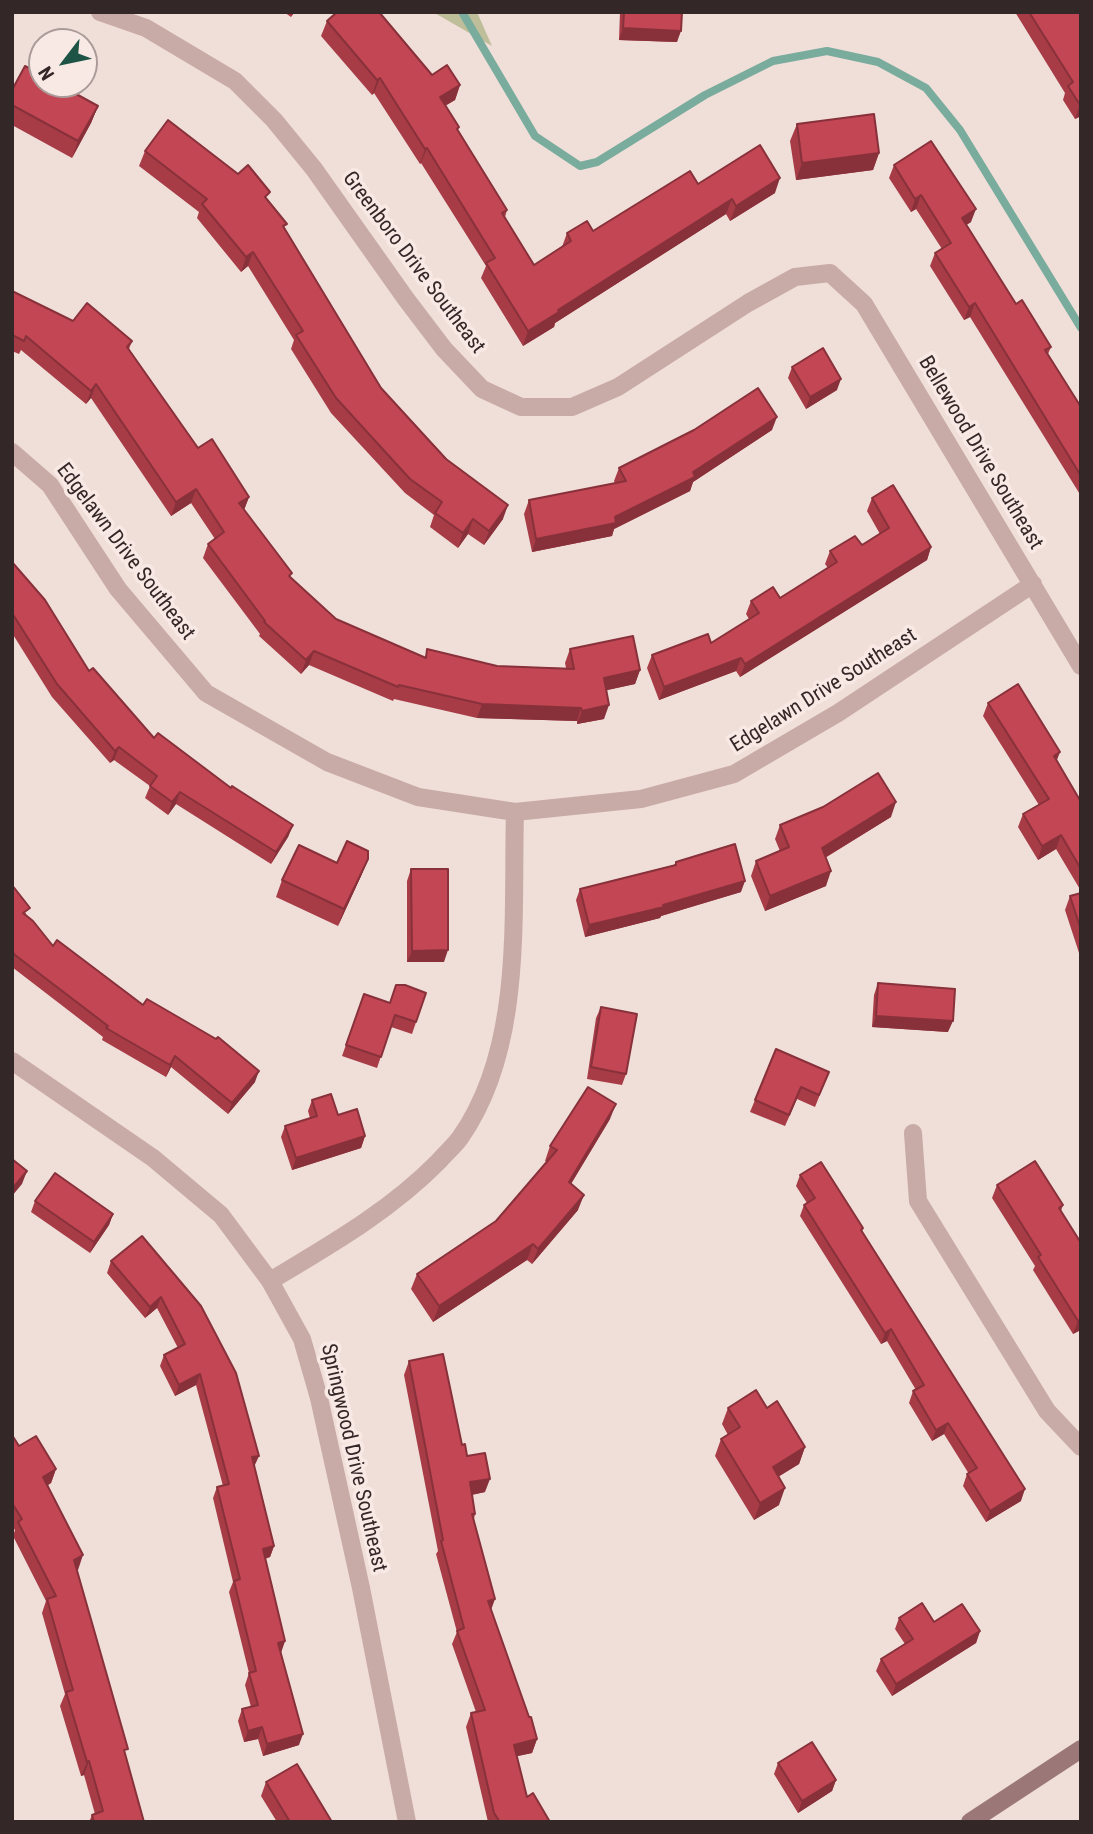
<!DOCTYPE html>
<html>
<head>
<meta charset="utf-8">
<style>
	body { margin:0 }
	#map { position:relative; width:1093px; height:1834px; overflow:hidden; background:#f0ded9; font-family:"Roboto Condensed",sans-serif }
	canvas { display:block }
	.frame { position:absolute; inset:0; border:14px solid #342727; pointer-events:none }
	.north { position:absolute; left:28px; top:28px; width:70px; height:70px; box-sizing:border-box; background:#f8e9e5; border:2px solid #aa9b99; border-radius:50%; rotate:238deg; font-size:19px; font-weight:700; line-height:28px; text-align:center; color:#342727 }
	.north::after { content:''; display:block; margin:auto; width:24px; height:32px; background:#1e5445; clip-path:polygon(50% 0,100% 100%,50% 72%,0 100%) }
</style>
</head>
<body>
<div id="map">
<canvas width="1093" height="1834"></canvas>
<div class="frame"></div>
<div class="north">N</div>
</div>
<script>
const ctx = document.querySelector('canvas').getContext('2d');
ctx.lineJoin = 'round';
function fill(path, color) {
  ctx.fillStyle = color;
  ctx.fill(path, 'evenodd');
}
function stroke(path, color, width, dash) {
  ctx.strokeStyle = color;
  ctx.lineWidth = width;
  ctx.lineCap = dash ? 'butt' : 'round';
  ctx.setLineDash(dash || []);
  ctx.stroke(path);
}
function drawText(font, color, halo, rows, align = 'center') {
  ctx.font = font + ' "Roboto Condensed",sans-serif';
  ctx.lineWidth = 7;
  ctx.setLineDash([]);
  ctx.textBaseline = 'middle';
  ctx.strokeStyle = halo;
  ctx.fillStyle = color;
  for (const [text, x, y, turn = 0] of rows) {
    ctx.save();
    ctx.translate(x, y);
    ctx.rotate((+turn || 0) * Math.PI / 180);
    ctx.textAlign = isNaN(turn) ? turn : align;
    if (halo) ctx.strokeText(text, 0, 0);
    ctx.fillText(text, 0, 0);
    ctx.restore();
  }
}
fill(new Path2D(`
	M433 12H477L492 46Z`), '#bfbe9a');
stroke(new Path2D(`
	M462 12 535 136 580 166 597 162 705 95 773 61 827 51 878 62 926 88 960 130 1081 328`), '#79ac9d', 8);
stroke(new Path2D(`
	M100 12 146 28 235 81 274 120 314 169 406 299 444 349 482 389 521 407H572L618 387 748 303 795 277 830 273 864 304 1081 666
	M12 452 50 485 118 589 206 693 327 762 418 797 515 812 641 799 734 774 838 713 1033 584
	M12 1061 153 1158 221 1215 270 1281 302 1339 319 1398 361 1588 407 1822
	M913 1133 918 1201 1047 1411 1081 1447
	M270 1281C330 1245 390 1211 439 1161 446 1153 454 1146 460 1138 524 1047 512 917 515 812`), '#c8aaa6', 18);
stroke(new Path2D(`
	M970 1822 1081 1749`), '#9b7877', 18);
fill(new Path2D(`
	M284 12H295L291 17Z
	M620 12H682L677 42 619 40Z
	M1015 12H1081V116L1075 119 1063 100 1065 93Z
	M327 21 432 75 460 85 455 100 445 106 458 131 507 210 505 217 534 265 562 247 567 233 593 231 698 184 775 193 730 221 726 214 555 323 554 327 523 346 481 278 486 266 421 163 420 164 374 93 372 95 321 36Z
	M12 90 98 106 91 123 72 158 12 125Z
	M797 124 879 153 873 170 796 180 790 141Z
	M145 151 267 200 381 388 503 519 484 545 468 534 458 548 430 527 434 515 405 493 331 413 291 349 294 340 248 266 241 272 197 218 199 212 139 166Z
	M894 165 971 222 966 225 1016 304 1051 347 1048 354 1081 407V496L970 317 964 320 930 266 935 253 942 249 916 209 911 212 889 178Z
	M12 291 73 321 132 341 129 349 198 448 249 497 244 510 291 578 336 619 425 658 427 649 497 666 566 668 565 663 570 649 640 670 635 684 606 690 604 719 577 724V721L477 718 394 699 393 701 309 665 301 674 259 636 260 634 203 558 208 544 215 539 191 503 171 516 91 398 86 404 21 350 19 354 12 351Z
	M792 367 837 390 806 409 788 378Z
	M772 430 693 482 690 491 614 529 612 536 532 552 524 514 529 500 615 483 614 481 619 468Z
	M872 498 931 547 927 560 740 677 736 671 659 700 647 668 652 655 711 643 749 619 746 614 751 601 780 598 828 568 825 564 830 551 862 545 880 534 867 511Z
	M12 562 89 671 154 738 231 788 293 825 288 837 271 864 176 804 168 815 145 798 150 786 114 760 110 763 52 697 12 633Z
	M988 703 1057 761 1081 802V891L1056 849 1038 860 1018 827 1023 814 1039 805 983 716Z
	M891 817 825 858 826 886 765 911 751 876 756 861 780 851 775 839 780 825Z
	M368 859 361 876 338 926 276 897 282 880 337 863Z
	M676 862 741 892 661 916 660 918 585 937 576 900 580 889 674 865Z
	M411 869 444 962H407V881Z
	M12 885 27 916 53 946 143 1005 255 1082 228 1114 171 1067 166 1077 102 1040 103 1037 12 967Z
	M1081 893V959L1065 910 1070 896Z
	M878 983 948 1032 872 1027 874 995Z
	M426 993 412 1034 391 1027 377 1068 342 1056 364 994 390 1003Z
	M601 1007 626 1074 622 1085 587 1079 596 1018Z
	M829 1072 815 1107 797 1099 785 1126 750 1112 755 1100Z
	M312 1100 338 1115 365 1136 361 1148 292 1170 281 1137 285 1126 310 1118 308 1111Z
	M610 1119 571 1184 578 1210 532 1264 527 1260 433 1322 411 1289 417 1274 496 1221 547 1162 545 1161 550 1146Z
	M800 1175 863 1228 862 1232 1021 1501 986 1522 963 1486 967 1474H969L944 1434 932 1441 909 1403 913 1391 916 1390 887 1341 881 1344 800 1216 804 1205 807 1203 796 1186Z
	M997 1185 1063 1205 1061 1211 1081 1243V1330L1073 1334 1033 1270 1035 1266 992 1198Z
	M35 1201 113 1214 109 1225 90 1253 31 1212Z
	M142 1236 254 1467 274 1546 270 1557 265 1559 285 1641 280 1653 299 1745 263 1756 258 1739 244 1742 238 1721 242 1709 251 1707 245 1685 249 1673 229 1592 233 1582 213 1498 217 1487 223 1486 196 1385 175 1396 160 1366 164 1355 178 1348 157 1308 145 1318 107 1273 111 1261Z
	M409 1361 462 1445 485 1492 472 1495 475 1514 474 1519 491 1610 537 1739 532 1753 517 1756 527 1797 550 1822H488L466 1727 471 1713 476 1712 452 1644 457 1632 436 1554 438 1551 404 1375Z
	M728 1408H767L805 1447 799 1464 778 1477 779 1505 754 1520 715 1456 721 1439 728 1435 722 1424Z
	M12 1435 19 1446 56 1469 51 1483 48 1485 78 1570H77L125 1755 144 1822H89L92 1815 95 1814 84 1775 81 1776 60 1706 65 1694 42 1613 46 1601 13 1536 15 1530 12 1526Z
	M899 1618 980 1631 976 1643 892 1696 876 1671 881 1659 905 1644 895 1629Z
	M778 1763 836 1780 832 1791 798 1813 774 1774Z
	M266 1782 332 1822H277L261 1796Z`), '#a73c47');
fill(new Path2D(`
	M623 28 681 31 677 42 619 40Z
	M380 78 374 93 372 95 377 80Z
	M460 85 455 100 434 112 440 97Z
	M1080 105 1081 116 1075 119Z
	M98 106 91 123 72 158 78 141Z
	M427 148 421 163 420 164 425 149Z
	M879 153 873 170 796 180 802 163Z
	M780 178 775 193 730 221 736 206Z
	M921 195 916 209 911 212 915 199Z
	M732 199 726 214 555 323 554 327 523 346 528 331 558 310Z
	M976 209 971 222 957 231 962 218Z
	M253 252 248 266 241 272 246 257Z
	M975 303 970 317 964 320 969 307Z
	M841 379 837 390 806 409 810 397Z
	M96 384 91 398 86 404 91 391Z
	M777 417 772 430 693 482 690 491 614 529 612 536 532 552 536 539 615 517 693 472Z
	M196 489 191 503 171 516 176 502Z
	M249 497 244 510 239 503Z
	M508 505 503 519 484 545 489 531Z
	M473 519 468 534 458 548 463 533Z
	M931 547 927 560 740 677 745 664Z
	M314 651 309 665 301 674 306 660Z
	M741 658 736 671 659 700 664 687Z
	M640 670 635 684 599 692 604 678Z
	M482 704 581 708 577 721 477 718Z
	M609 705 604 719 577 724 582 711Z
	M119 747 114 760 110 763 115 751Z
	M1060 752 1055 765 1054 756Z
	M180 792 176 804 168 815 172 802Z
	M896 802 891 817 816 863 822 848Z
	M293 825 288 837 271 864 276 852Z
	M1061 835 1056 849 1038 860 1042 846Z
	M368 859 361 876 338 926 344 909Z
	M831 871 826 886 765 911 770 896Z
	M745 881 741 892 661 916 660 918 585 937 589 925Z
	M448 950 444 962H407L412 951Z
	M876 1016 953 1021 948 1032 872 1027Z
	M175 1056 171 1067 166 1077 170 1065Z
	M259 1071 255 1082 228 1114 232 1103Z
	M616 1104 610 1119 563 1197 569 1182Z
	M365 1136 361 1148 292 1170 296 1158Z
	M27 1171 22 1184 12 1196V1189Z
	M584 1195 578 1210 532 1264 538 1249Z
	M113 1214 109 1225 90 1253 94 1242Z
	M533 1244 527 1260 433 1322 439 1306Z
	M161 1297 157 1308 145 1318 150 1307Z
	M1081 1319 1080 1330 1073 1334 1078 1321Z
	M891 1329 887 1341 881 1344 885 1333Z
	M200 1374 196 1385 175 1396 179 1385Z
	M948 1423 944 1434 932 1441 936 1430Z
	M805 1447 799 1464 766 1484 773 1467Z
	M259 1456 254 1467 252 1457Z
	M56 1469 51 1483 38 1491 43 1477Z
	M490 1479 485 1492 465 1496 470 1482Z
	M785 1488 779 1505 754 1520 760 1503Z
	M1025 1489 1021 1501 986 1522 990 1511Z
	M274 1546 270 1557 258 1560 263 1549Z
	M83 1555 78 1570 69 1574 74 1560Z
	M495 1599 490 1613 488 1601Z
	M980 1631 976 1643 892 1696 896 1684Z
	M285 1641 281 1653 273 1654 278 1643Z
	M262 1727 258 1739 244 1742 248 1731Z
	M303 1734 299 1745 263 1756 267 1744Z
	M537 1739 532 1753 509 1758 514 1745Z
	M89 1761 84 1775 81 1776 87 1762Z
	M836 1780 832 1791 798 1813 802 1801Z`), '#88313a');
const building = new Path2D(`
	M337 12H379L432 75 447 65 460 85 440 97 459 127 457 129 507 210 502 213 534 265 571 241 567 233 587 221 593 231 690 171 698 184 760 145 780 178 736 206 732 199 558 310 559 312 528 331 486 263 495 258 427 148 425 149 380 78 377 80 327 21Z
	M624 12H682L681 31 623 28Z
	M1029 12H1081L1080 105 1068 86 1073 82Z
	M25 66 42 75V84H58L98 106 78 141 12 105V90Z
	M874 114 879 153 802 163 797 124Z
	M168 120 238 174 248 165 270 192 265 197 287 224 283 226 381 388 446 459 508 505 489 531 473 519 463 533 435 513 442 502 410 479 336 398 296 335 303 331 253 252 246 257 202 204 207 199 145 151Z
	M931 141 976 209 962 218 1016 304 1022 300 1051 347 1045 350 1081 407V476L975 303 969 307 935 253 951 243 921 195 915 199 894 165Z
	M12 291 73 321 87 303 132 341 127 347 198 448 212 439 249 497 239 503 292 573 289 576 336 619 426 658 427 649 497 666 574 669 570 649 633 636 640 670 604 678 609 705 582 711 581 708 482 704 399 685 398 687 314 651 306 660 264 622 265 621 208 544 224 532 196 489 176 502 96 384 91 391 26 336 24 341 12 335Z
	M823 348 841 379 810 397 792 367Z
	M758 388 777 417 693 472 695 477 615 517 616 523 536 539 529 500 626 481 619 468 694 430Z
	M893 485 931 547 745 664 741 658 664 687 652 655 708 634 711 643 759 613 751 601 773 587 780 598 837 562 830 551 855 536 862 545 889 528 872 498Z
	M12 562 45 600 89 671 93 668 154 738 158 733 231 788 232 786 293 825 276 852 180 792 172 802 150 786 157 776 119 747 115 751 57 684 12 613Z
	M1018 684 1060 752 1054 756 1081 802V869L1061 835 1042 846 1023 814 1049 799 988 703Z
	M878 773 896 802 822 848 831 871 770 896 756 861 789 847 780 825 823 807Z
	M347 841 368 851V859L344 909 282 880 299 845 337 863Z
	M735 844 745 881 663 905 664 907 589 925 580 889 676 865V862Z
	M411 869H448V950L412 951Z
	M12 885 30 908 23 913 33 921 53 946 57 940 143 1005 147 999 216 1039 218 1037 259 1071 232 1103 175 1056 170 1065 106 1028 108 1026 15 955 12 951Z
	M1081 893V930L1070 896Z
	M878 983 955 989 953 1021 876 1016Z
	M396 985H405L426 993 416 1022 395 1015 381 1057 346 1045 364 994 390 1003Z
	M601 1007 637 1014 626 1074 591 1067Z
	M776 1049 829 1072 819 1095 801 1087 789 1115 755 1100Z
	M588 1087 616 1104 569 1182 584 1195 538 1249 533 1244 439 1306 417 1274 496 1221 557 1150 550 1146Z
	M331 1094 338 1115 357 1109 365 1136 296 1158 285 1126 317 1116 312 1100Z
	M12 1159 27 1171 12 1189Z
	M1035 1161 1063 1205 1059 1208 1081 1243V1319L1078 1321 1038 1257 1041 1255 997 1185Z
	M821 1162 863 1228 861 1230 1025 1489 990 1511 967 1474 977 1468 948 1423 936 1430 913 1391 924 1385 891 1329 885 1333 804 1205 815 1198 800 1175Z
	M55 1173 113 1214 94 1242 35 1201Z
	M142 1236 201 1306 236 1373 259 1456 252 1457 274 1546 263 1549 285 1641 278 1643 303 1734 267 1744 262 1727 248 1731 242 1709 258 1705 249 1673 256 1671 234 1581 240 1579 217 1487 229 1484 200 1374 179 1385 164 1355 185 1344 161 1297 150 1307 111 1261Z
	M443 1354 462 1445 465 1444 467 1456 485 1453 490 1479 470 1482 475 1514H472L495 1599 488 1601 529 1717H531L537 1739 514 1745 527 1797 533 1793 550 1822H500L494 1813 471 1713 485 1710 457 1631 464 1628 441 1541 443 1540 409 1361Z
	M756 1390 767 1408 777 1401 805 1447 773 1467 785 1488 760 1503 721 1439 740 1427 728 1408Z
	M12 1435 19 1446 36 1436 56 1469 43 1477 83 1555 74 1560 128 1749 124 1750 144 1822H94L92 1815 103 1811 89 1761 87 1762 66 1692 73 1690 47 1599 56 1596 18 1522 22 1519 12 1503Z
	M922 1603 934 1622 962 1604 980 1631 896 1684 881 1659 913 1639 899 1618Z
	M812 1742 836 1780 802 1801 778 1763Z
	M297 1764 332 1822H290L266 1782Z`);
fill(building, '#c24653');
stroke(building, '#88313a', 2);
drawText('21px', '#342727', '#f8e9e5', [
	["Greenboro Drive Southeast",413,263,53],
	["Bellewood Drive Southeast",980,453,59],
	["Edgelawn Drive Southeast",125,552,53],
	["Edgelawn Drive Southeast",824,691,-32],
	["Springwood Drive Southeast",353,1458,77]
]);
</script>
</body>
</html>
